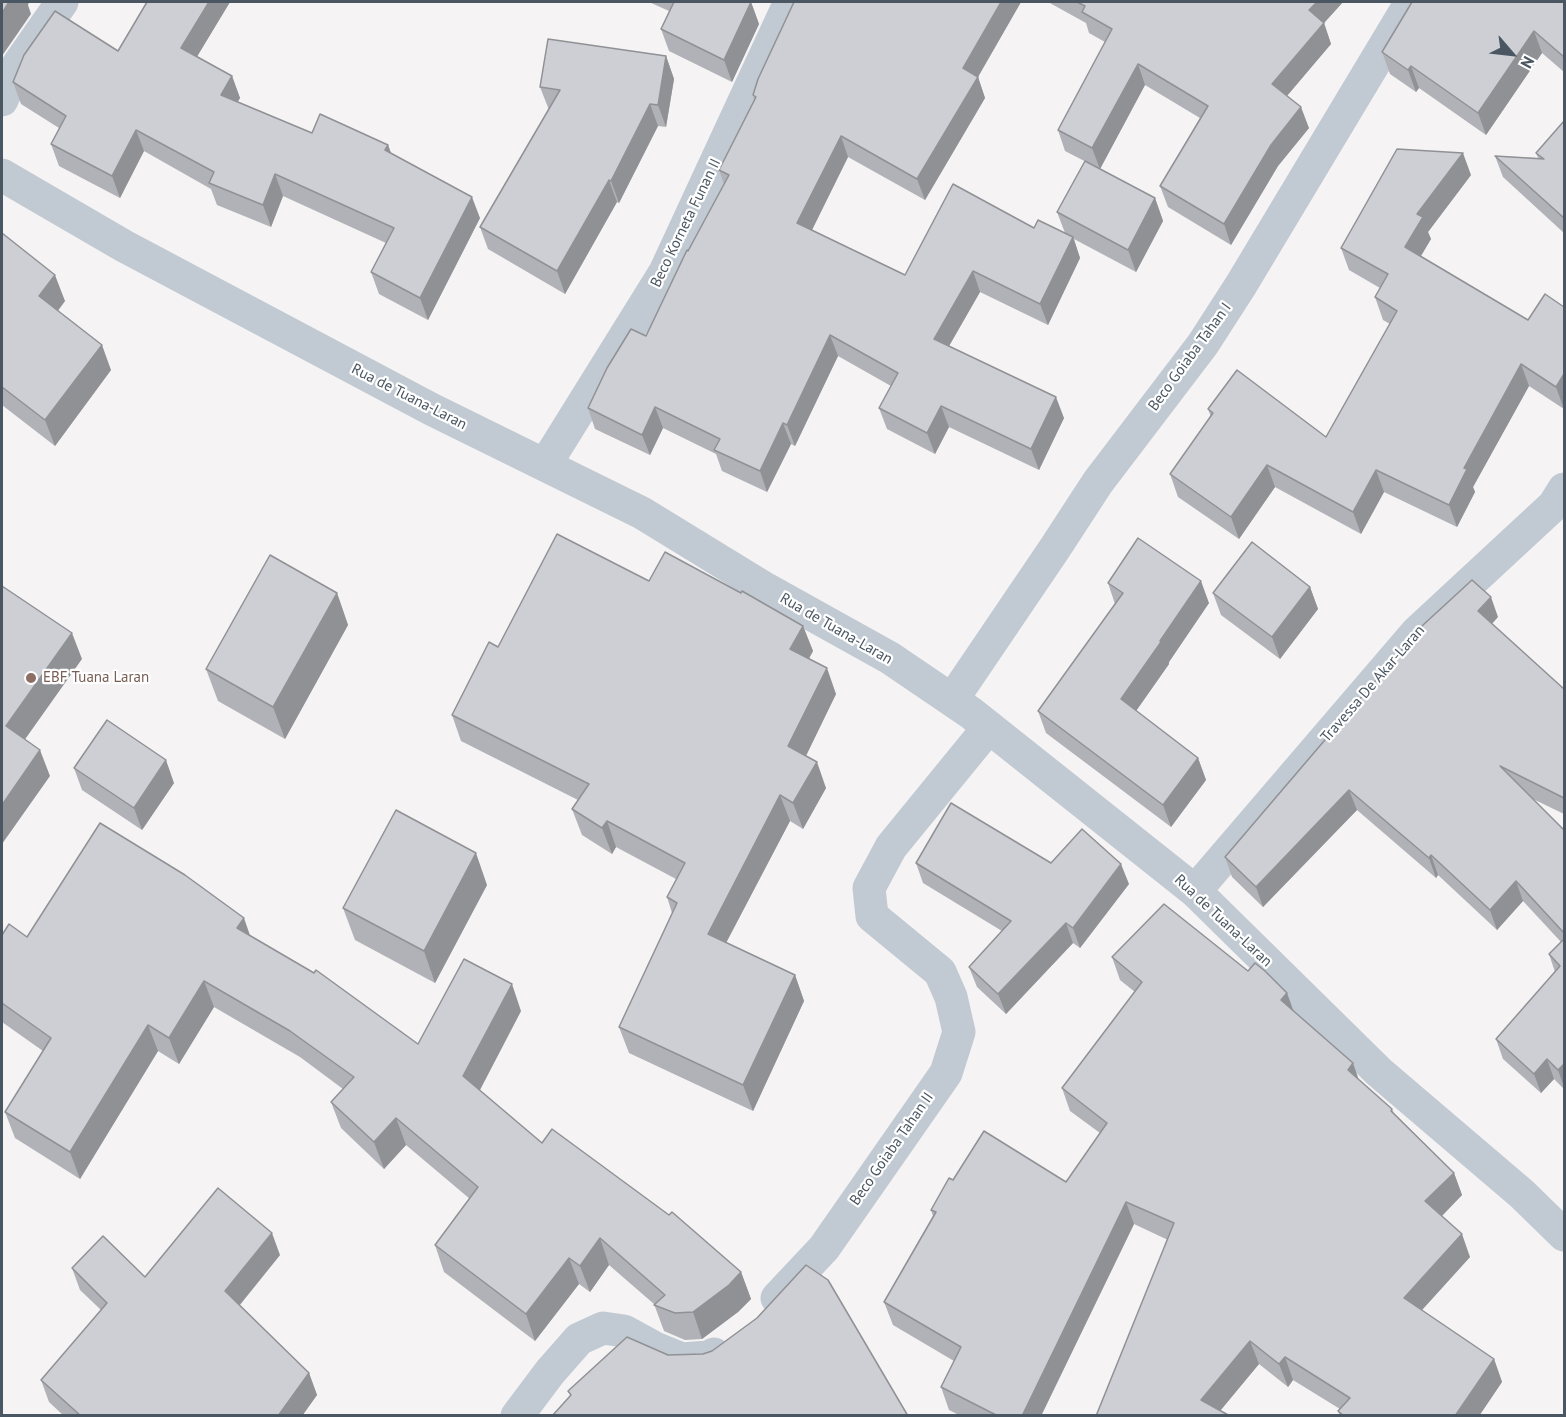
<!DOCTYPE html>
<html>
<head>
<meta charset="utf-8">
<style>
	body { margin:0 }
	#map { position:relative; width:1566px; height:1417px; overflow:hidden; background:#f5f3f3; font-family:"PT Sans",sans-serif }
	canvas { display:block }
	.frame { position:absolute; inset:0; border:3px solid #4a5661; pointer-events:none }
	.north { position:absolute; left:1482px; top:24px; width:60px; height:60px; -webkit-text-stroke:4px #fff; paint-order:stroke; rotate:118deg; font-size:16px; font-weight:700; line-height:24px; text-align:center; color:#4a5661 }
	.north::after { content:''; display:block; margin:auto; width:21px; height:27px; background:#4a5661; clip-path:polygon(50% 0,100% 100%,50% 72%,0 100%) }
</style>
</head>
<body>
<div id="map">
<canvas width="1566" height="1417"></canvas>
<div class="frame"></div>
<div class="north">N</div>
</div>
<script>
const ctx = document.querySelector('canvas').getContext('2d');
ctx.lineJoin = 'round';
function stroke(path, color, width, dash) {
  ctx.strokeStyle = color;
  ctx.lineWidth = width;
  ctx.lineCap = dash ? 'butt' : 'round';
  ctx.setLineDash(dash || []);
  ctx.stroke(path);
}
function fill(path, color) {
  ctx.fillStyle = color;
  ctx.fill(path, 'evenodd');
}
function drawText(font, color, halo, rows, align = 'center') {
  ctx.font = font + ' "PT Sans",sans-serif';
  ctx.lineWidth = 4.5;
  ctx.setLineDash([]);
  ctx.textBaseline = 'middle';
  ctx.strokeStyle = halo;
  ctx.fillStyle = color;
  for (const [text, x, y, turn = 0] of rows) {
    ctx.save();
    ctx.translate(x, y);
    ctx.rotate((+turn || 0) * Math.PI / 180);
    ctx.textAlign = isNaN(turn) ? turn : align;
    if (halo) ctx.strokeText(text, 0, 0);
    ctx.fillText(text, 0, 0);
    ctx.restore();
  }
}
stroke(new Path2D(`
	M2 100 16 68 62 2
	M2 175 124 246 431 409 642 513 766 589 890 658 971 713 1195 891 1379 1072 1522 1194 1564 1235
	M545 465 665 272 790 2
	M952 700 1055 548 1098 482 1203 344 1241 285 1411 2
	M1195 891 1417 632 1554 505 1564 489
	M777 1298 824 1248 946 1073 959 1032 951 997 940 972 872 916 869 888 891 847 989 727
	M517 1416 550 1372 579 1339 603 1328 624 1331 655 1348 682 1359 709 1357 714 1354`), '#c1cad2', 33);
fill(new Path2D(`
	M147 2H230L197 56 232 76 240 98 237 102 312 133 388 145 391 153 480 218 428 320 379 294 371 272 386 243 283 196 271 227 217 205 211 189 144 151 120 198 59 166 51 144 59 128 21 104 13 82 118 51Z
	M649 2H751L759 24 732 82 669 51 661 29 669 11Z
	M794 2H1021L978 77 985 98 925 200 848 157 812 230 905 275 1034 228 1065 233 1057 212 1155 198 1163 221 1136 272 1074 239 1080 258 1048 325 980 292 949 346 1064 418 1039 470 949 427 935 454 887 429 879 408 891 386 838 356 795 446 791 444 767 492 722 471 716 454 663 428 650 455 595 429 588 408 646 336 688 251 724 184 719 170 754 100 753 95Z
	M1048 2H1343L1324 23 1331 44 1287 96 1309 128 1278 166 1231 245 1168 207 1160 186 1200 118 1145 85 1100 169 1065 151 1058 130 1105 42 1089 33 1086 23Z
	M1564 2V72L1542 53 1486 135 1419 88 1416 92 1390 74 1382 52Z
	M666 56 674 79 666 127 658 126 619 203 617 202 565 294 488 249 480 227 549 110 540 87Z
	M1564 121V233L1503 177 1495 156 1538 158 1536 153Z
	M1471 175 1428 232 1431 239 1421 256 1528 320 1564 307V409L1529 386 1473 487 1475 492 1457 527 1384 492 1361 534 1275 487 1239 539 1178 497 1170 474 1211 417 1208 409 1326 437 1390 324 1383 320 1375 297 1380 288 1349 270 1341 248Z
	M2 233 65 301 58 311 111 370 55 446 2 405Z
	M649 581 741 593 803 626 813 651 809 659 836 694 806 756 826 788 803 829 790 821 726 943 795 975 804 1001 753 1111 629 1053 619 1027 672 913 667 897 676 879 616 847 612 854 582 835 572 809 578 800 461 741 452 715 498 647Z
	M1108 583 1209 603 1169 662V664L1136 711 1198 758 1206 780 1171 827 1046 733 1038 711 1115 604Z
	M1310 587 1318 609 1280 659 1221 615 1213 593Z
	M337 593 348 625 285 739 218 701 206 669Z
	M1498 617 1492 624 1564 689V814L1533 799 1564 830V1089L1554 1079 1541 1093 1503 1059 1496 1039 1555 972 1549 954 1561 942 1523 901 1497 930 1438 875 1436 878 1357 810 1263 907 1232 877 1225 857Z
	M74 768 174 783 142 830 82 790Z
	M916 863H1051L1129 884 1080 948 1073 943 1006 1014 977 987 969 967 1002 931 923 883Z
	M487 885 435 983 355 940 343 908Z
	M2 935 27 937 250 936 418 1044 521 1011 480 1090 542 1143 741 1272 751 1299 738 1312 702 1339 685 1340 664 1331 654 1304 609 1265 590 1292 579 1284 535 1341 444 1272 435 1245 470 1199 406 1145 384 1169 341 1128 331 1102 343 1089 300 1057 214 1007 179 1064 158 1051 80 1179 15 1138 5 1112 43 1051 2 1022Z
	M1112 957 1248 971 1287 993 1294 1012 1358 1079 1392 1109 1394 1113 1454 1173 1462 1195 1442 1216 1470 1257 1422 1310 1494 1359 1502 1382 1479 1416H1340L1338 1411 1340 1409 1293 1380 1288 1387 1259 1364 1220 1410 1096 1416 1168 1240 1134 1224 1041 1416H961L949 1410 941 1387 954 1361 893 1325 884 1302 933 1216 931 1210 953 1180 1066 1182 1100 1133 1070 1111 1062 1088 1135 992 1120 980Z
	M280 1255 240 1305 309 1373 317 1395 302 1416H64L49 1402 41 1380 101 1310 80 1290 72 1268 145 1277Z`), '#b0b2b7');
fill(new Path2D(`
	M9 2H29L28 5 31 14 2 56V13Z
	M209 2H230L189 70 181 48Z
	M751 2 759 24 732 82 724 60Z
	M1001 2H1021L971 89 963 68Z
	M1317 2H1343L1324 23 1331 44 1280 104 1272 84 1309 10Z
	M1534 31 1542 53 1486 135 1478 113Z
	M666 56 674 79 666 127 658 105Z
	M1138 64 1145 85 1100 169 1092 148Z
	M1411 66 1419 88 1416 92 1408 70Z
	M232 76 240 98 229 117 221 95Z
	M978 77 985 98 925 200 917 179Z
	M650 104 658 126 619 203 611 181Z
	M1301 107 1309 128 1278 166 1231 245 1224 224 1271 145Z
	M136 130 144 151 120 198 112 176Z
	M841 136 848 157 805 244 797 223Z
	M388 145 396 167 385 150Z
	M1463 153 1471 175 1428 232 1431 239 1413 269 1405 247 1417 214Z
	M275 174 283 196 271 227 263 205Z
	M609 180 617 202 565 294 557 271Z
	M472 197 480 218 428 320 420 298Z
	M1155 198 1163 221 1136 272 1128 250Z
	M1073 237 1080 258 1048 325 1040 304Z
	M973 271 980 292 941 360 934 339Z
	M55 275 65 301 49 322 39 296Z
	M830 335 838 356 795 446 787 425Z
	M102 345 111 370 55 446 45 420Z
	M1521 364 1529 386 1473 487 1475 492 1457 527 1449 505 1464 468Z
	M1564 374V409L1556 387Z
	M1056 397 1064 418 1039 470 1031 449Z
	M941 406 949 427 935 454 927 433Z
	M655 407 663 428 650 455 642 435Z
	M783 423 791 444 767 492 760 471Z
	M1267 465 1275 487 1239 539 1231 517Z
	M1376 470 1384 492 1361 534 1353 512Z
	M1201 581 1209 603 1169 662V664L1129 721 1121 699Z
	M1310 587 1318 609 1280 659 1272 637Z
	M337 593 348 625 285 739 273 707Z
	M1491 597 1498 617 1485 631 1478 611Z
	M803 626 813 651 799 675 790 649Z
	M72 633 82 659 16 752 6 726Z
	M827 668 836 694 798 772 788 746Z
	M40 750 50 776 2 844V805Z
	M1198 758 1206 780 1171 827 1163 805Z
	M166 760 174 783 142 830 134 808Z
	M817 762 826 788 803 829 793 803Z
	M1349 790 1357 810 1263 907 1256 887Z
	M780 795 790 821 717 960 708 934Z
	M607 821 616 847 612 854 602 828Z
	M476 853 487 885 435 983 424 951Z
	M1431 855 1438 875 1436 878 1429 858Z
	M1121 864 1129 884 1080 948 1073 928Z
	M1516 881 1523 901 1497 930 1490 910Z
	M244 918 253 944 237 928Z
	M1066 923 1073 943 1006 1014 998 994Z
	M795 975 804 1001 753 1111 743 1085Z
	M204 981 214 1007 179 1064 169 1038Z
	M512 984 521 1011 473 1103 463 1076Z
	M1287 993 1295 1016 1281 1000Z
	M148 1025 158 1051 80 1179 70 1152Z
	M1547 1059 1554 1079 1541 1093 1534 1074Z
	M1353 1063 1361 1086 1348 1070Z
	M1564 1064V1087L1558 1070Z
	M396 1118 406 1145 384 1169 374 1142Z
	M1454 1173 1462 1195 1434 1224 1425 1201Z
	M1126 1202 1134 1224 1041 1416H1022Z
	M272 1233 280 1255 233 1313 225 1291Z
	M1462 1234 1470 1257 1412 1321 1404 1298Z
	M600 1238 609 1265 590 1292 580 1266Z
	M569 1258 579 1284 535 1341 526 1314Z
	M741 1272 751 1299 738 1312 702 1339 693 1312Z
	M1250 1341 1259 1364 1216 1416 1201 1400Z
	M1285 1357 1293 1380 1288 1387 1279 1364Z
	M1494 1359 1502 1382 1479 1416H1455Z
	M309 1373 317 1395 302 1416H278Z`), '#909195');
const building = new Path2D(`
	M2 2H9L2 13Z
	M147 2H209L181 48 232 76 221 95 312 133 320 114 388 145 385 150 472 197 420 298 371 272 394 228 275 174 263 205 209 183 214 172 136 130 112 176 51 144 66 116 13 82 24 55 55 11 118 51Z
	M674 2H751L724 60 661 29Z
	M794 2H1001L963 68 978 77 917 179 841 136 797 223 905 275 953 184 1034 228 1038 220 1073 237 1040 304 973 271 934 339 1056 397 1031 449 941 406 927 433 879 408 898 373 830 335 787 425 783 423 760 471 714 450 720 439 655 407 642 435 588 408 607 368 631 329 646 336 687 250 688 251 729 175 719 170 756 97 753 95 758 79Z
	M1077 2H1317L1309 10 1324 23 1272 84 1301 107 1271 145 1224 224 1160 186 1208 106 1138 64 1092 148 1058 130 1112 29 1082 12 1085 6Z
	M1412 2H1564V57L1534 31 1478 113 1411 66 1408 70 1382 52Z
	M548 39 666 56 658 105 650 104 611 181 609 180 557 271 480 227 560 90 540 87Z
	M1564 121V218L1495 156 1544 159 1536 153Z
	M1397 149 1463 153 1417 214 1423 217 1405 247 1528 320 1545 294 1564 307V374L1556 387 1521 364 1464 468 1467 469 1449 505 1376 470 1353 512 1267 465 1231 517 1170 474 1213 413 1208 409 1237 370 1326 437 1397 311 1375 297 1388 274 1341 248Z
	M1085 161 1155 198 1128 250 1057 212Z
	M2 233 55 275 39 296 102 345 45 420 2 387Z
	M557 534 649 581 665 552 741 593 742 591 803 626 790 649 827 668 788 746 817 762 793 803 780 795 708 934 795 975 743 1085 619 1027 677 903 667 897 685 863 607 821 602 828 572 809 589 784 452 715 489 642 498 647Z
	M1138 538 1201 581 1160 641 1161 642 1121 699 1198 758 1163 805 1038 711 1123 593 1108 583Z
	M1252 542 1310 587 1272 637 1213 593Z
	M270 555 337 593 273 707 206 669Z
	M1472 580 1491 597 1478 611 1564 689V798L1500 766 1564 830V933L1516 881 1490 910 1431 855 1429 858 1349 790 1256 887 1225 857 1423 625Z
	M2 586 72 633 6 726 40 750 2 805Z
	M107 720 166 760 134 808 74 768Z
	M951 803 1051 863 1082 829 1121 864 1073 928 1066 923 998 994 969 967 1011 921 916 863Z
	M396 810 476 853 424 951 343 908Z
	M100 823 185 875 244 918 237 928 314 973 316 970 418 1044 464 959 512 984 463 1076 542 1143 552 1129 669 1215 672 1212 741 1272 729 1285 693 1312 675 1313 654 1305 665 1295 600 1238 580 1266 569 1258 526 1314 435 1245 478 1187 396 1118 374 1142 331 1102 354 1077 290 1031 204 981 169 1038 148 1025 70 1152 5 1112 51 1038 2 1003V935L9 924 27 937Z
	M1164 904 1248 971 1255 963 1265 971 1287 993 1281 1000 1353 1063 1348 1070 1392 1109 1391 1111 1454 1173 1425 1201 1462 1234 1404 1298 1494 1359 1455 1416H1344L1338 1411 1350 1398 1285 1357 1279 1364 1250 1341 1201 1400 1230 1416H1096L1174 1223 1126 1202 1022 1416H998L941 1387 961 1347 884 1302 936 1212 931 1210 949 1178 953 1180 984 1131 1066 1182 1107 1123 1062 1088 1142 982 1112 957Z
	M1564 939V1064L1558 1070 1547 1059 1534 1074 1496 1039 1560 966 1549 954Z
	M218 1188 272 1233 225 1291 309 1373 278 1416H81L41 1380 107 1303 72 1268 103 1236 145 1277Z
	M806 1265 828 1280 908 1416H552L571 1395 568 1391 627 1337 668 1355 703 1354 712 1351 757 1318Z`);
fill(building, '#cdcfd5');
stroke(building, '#909195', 1.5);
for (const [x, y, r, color] of [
	[31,678,6,"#8d6e63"]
]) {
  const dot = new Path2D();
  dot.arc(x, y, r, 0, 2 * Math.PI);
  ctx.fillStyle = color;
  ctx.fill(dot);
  stroke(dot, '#fff', 2);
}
drawText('15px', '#4a5661', '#fff', [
	["Beco Korneta Funan II",686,223,-64],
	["Beco Goiaba Tahan I",1190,357,-54],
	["Rua de Tuana-Laran",409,397,27],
	["Rua de Tuana-Laran",836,629,30],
	["Travessa De Akar-Laran",1373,684,-49],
	["Rua de Tuana-Laran",1223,921,43],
	["Beco Goiaba Tahan II",892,1149,-55]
]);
drawText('15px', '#785e54', '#fff', [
	["EBF Tuana Laran",43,678]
], 'left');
</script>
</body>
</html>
